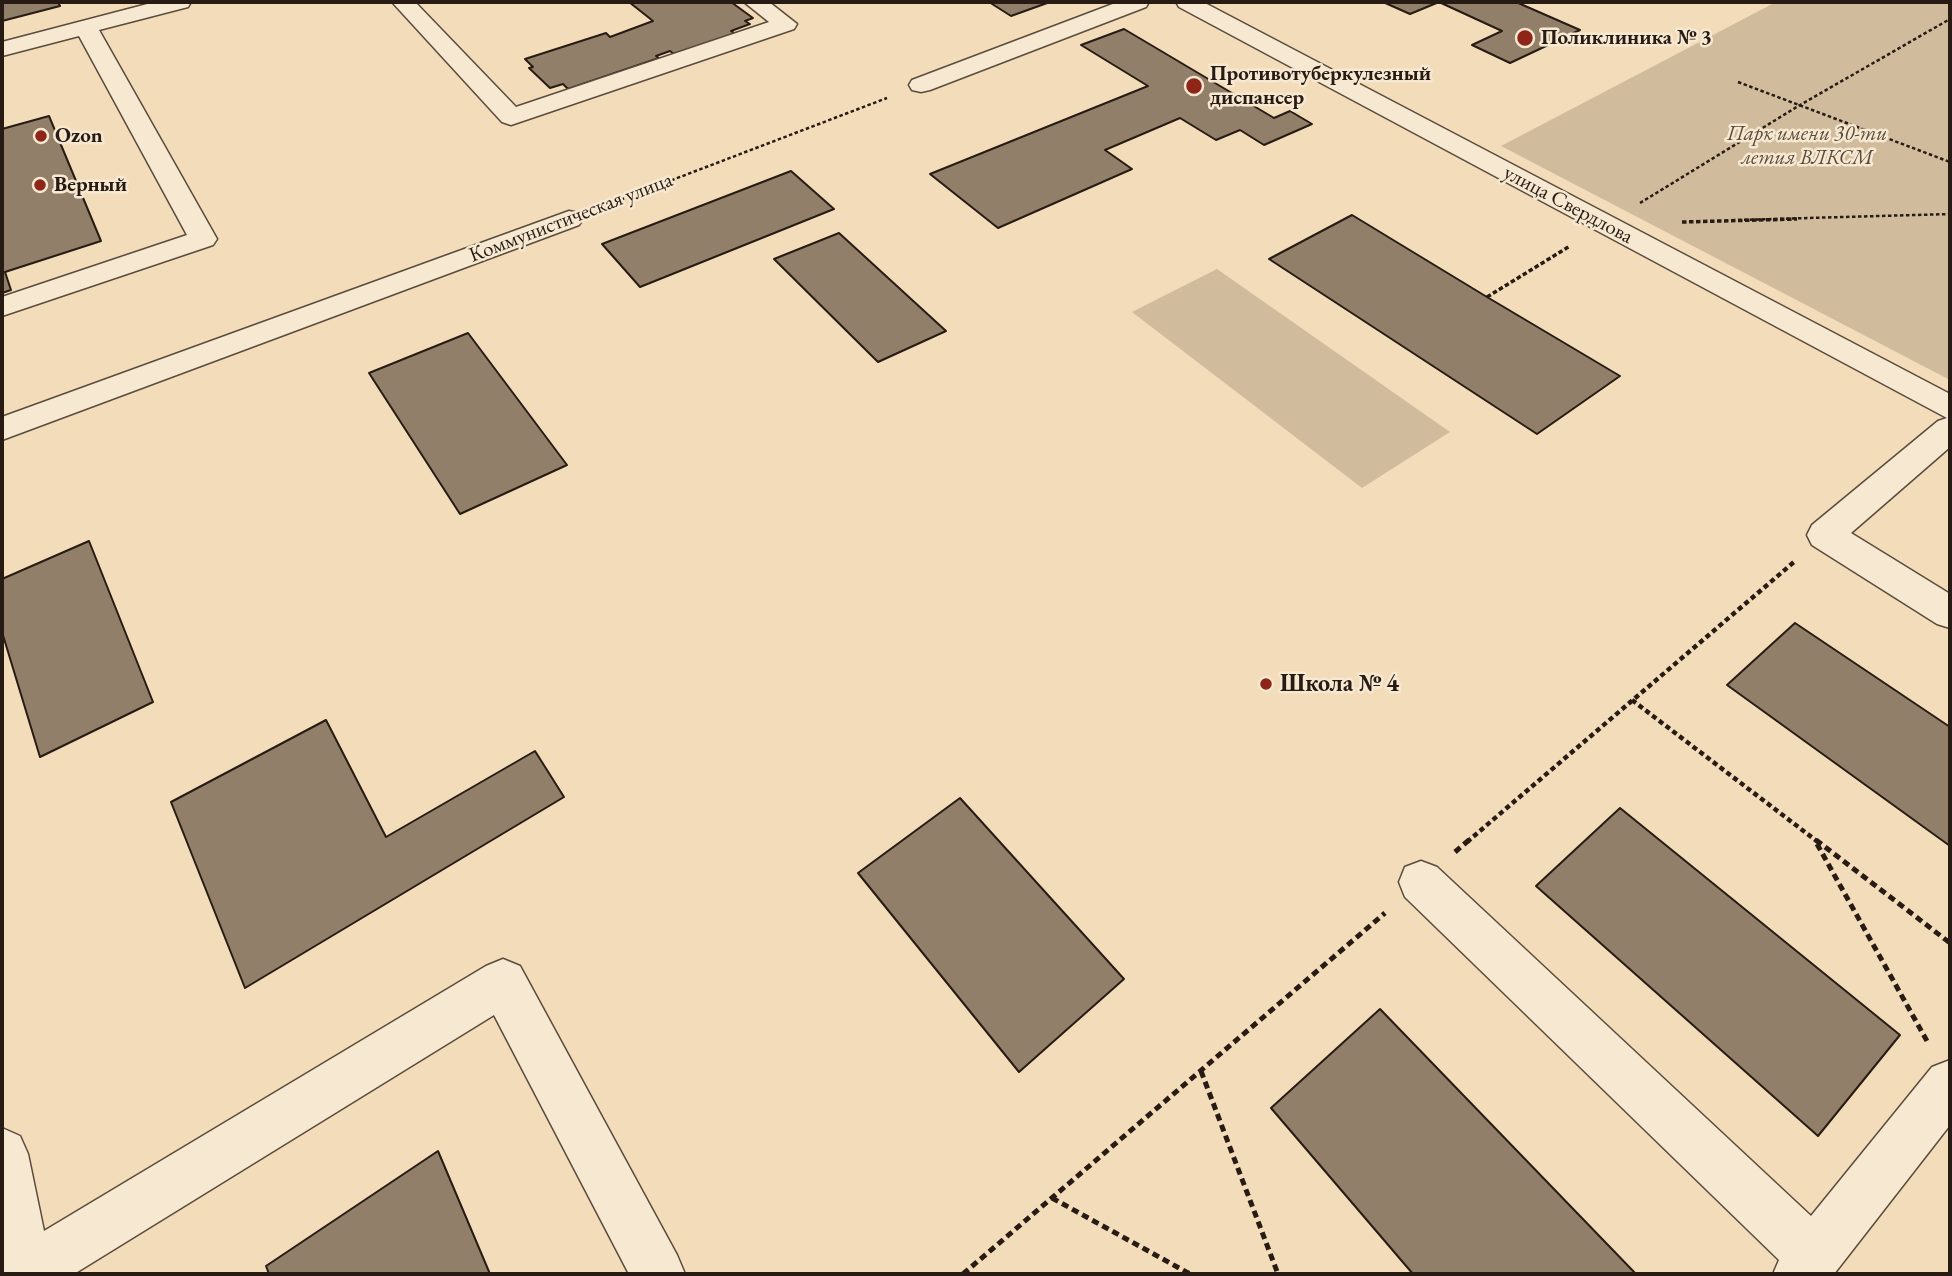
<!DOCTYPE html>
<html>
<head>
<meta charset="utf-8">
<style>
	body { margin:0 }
	#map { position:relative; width:1952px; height:1276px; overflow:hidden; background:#f3dcb9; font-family:"EB Garamond",serif }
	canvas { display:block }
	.frame { position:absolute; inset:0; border:4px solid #271b13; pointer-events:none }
</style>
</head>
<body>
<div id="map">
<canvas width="1952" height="1276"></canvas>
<div class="frame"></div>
</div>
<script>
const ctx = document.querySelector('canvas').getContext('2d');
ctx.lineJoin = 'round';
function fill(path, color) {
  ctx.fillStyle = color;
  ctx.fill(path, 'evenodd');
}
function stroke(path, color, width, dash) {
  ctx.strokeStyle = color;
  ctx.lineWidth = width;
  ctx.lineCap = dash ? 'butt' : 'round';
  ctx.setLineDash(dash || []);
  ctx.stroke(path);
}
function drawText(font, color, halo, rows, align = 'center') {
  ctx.font = font + ' "EB Garamond",serif';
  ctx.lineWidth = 5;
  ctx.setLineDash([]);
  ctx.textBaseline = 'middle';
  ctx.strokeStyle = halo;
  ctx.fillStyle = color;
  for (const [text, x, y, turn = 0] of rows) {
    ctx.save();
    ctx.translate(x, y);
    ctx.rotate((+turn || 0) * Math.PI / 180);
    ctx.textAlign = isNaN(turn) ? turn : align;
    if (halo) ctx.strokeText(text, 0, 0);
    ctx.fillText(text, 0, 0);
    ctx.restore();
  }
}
fill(new Path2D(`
	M1776 2H1950V380L1501 146Z
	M1217 269 1450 432 1362 488 1132 312Z`), '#d0bb9d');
const building = new Path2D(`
	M2 2H58L60 6 2 21Z
	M629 2H731L753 18 745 21 750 24 731 31 736 34 674 54 670 51 656 56 659 58 568 89 563 84 550 88 529 68 533 67 525 59 606 33 610 37 653 21Z
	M989 2H1050L1011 16Z
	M1383 2H1439L1410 14Z
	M1439 2H1516L1580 30 1510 63 1472 45 1502 31Z
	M1124 29 1274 118 1290 111 1312 124 1264 145 1240 130 1216 140 1180 118 1105 150 1132 169 998 228 930 174 1148 86 1081 45Z
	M49 116 101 241 5 272 11 290 2 293V129Z
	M791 171 834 209 640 287 602 244Z
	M1352 215 1487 297 1620 376 1537 434 1269 259Z
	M839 233 946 331 878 362 774 259Z
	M468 333 567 465 460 514 369 373Z
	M89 541 153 702 40 757 2 632V579Z
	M1795 623 1950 727V846L1727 685Z
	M326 720 386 837 535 751 564 797 245 988 171 802Z
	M960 798 1124 979 1019 1072 858 873Z
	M1620 808 1900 1035 1818 1136 1536 886Z
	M1380 1009 1636 1274H1413L1271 1108Z
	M438 1151 490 1274H269L266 1266Z`);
fill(building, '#917f69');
stroke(building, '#271b13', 2);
const minor = new Path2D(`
	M155 2H191L188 7 99 30 217 239 213 245 2 316V297L187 235 79 36 2 56V42Z
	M392 2H415L516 107 769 22 744 2H769L797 24 794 29 511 125 502 122Z
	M1118 2H1149L1146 7 930 90 921 92 912 90 909 85 912 80Z
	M1176 2H1203L1950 394V447L1851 533 1950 594V628L1937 624 1812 545 1807 535 1812 525 1938 421 1947 418 1179 7Z
	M569 211 579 213 583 219 579 225 2 440V417Z
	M1421 861 1437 867 1811 1216 1932 1067 1950 1060V1125L1834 1274H1773L1779 1260 1405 897 1399 882 1405 867Z
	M503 959 520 966 677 1255 685 1274H629L494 1015 74 1274H2V1128L20 1136 28 1154 44 1231 486 966Z`);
stroke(minor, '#5a4b3c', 3);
stroke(new Path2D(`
	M1738 82 1950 162
	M1640 203 1800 105 1950 19
	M604 206 887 98
	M1738 220 1950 214`), '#271b13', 2.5, [3.5, 2.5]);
stroke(new Path2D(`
	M1682 222 1797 219
	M1487 297 1570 246`), '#271b13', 3.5, [4.5, 2.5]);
stroke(new Path2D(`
	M1632 700 1818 842
	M1467 842 1794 562`), '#271b13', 4.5, [5, 3.5]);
stroke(new Path2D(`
	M1816 840 1950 943
	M1817 844 1927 1041
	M1455 852 1469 840
	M1201 1071 1278 1274
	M1052 1198 1190 1274
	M963 1274 1385 913`), '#271b13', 5, [7, 4.5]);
fill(minor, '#f7e8d2');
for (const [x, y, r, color] of [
	[1525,38,9,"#8f2418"],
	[1194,86,9,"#8f2418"],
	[41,136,7,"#8f2418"],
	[40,185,7,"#8f2418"],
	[1266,684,7,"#8f2418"]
]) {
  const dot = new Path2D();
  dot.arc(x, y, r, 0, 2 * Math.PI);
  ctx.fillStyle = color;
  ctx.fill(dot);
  stroke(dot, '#f7e8d2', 2.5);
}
drawText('bold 21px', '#271b13', '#f7e8d2', [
	["Поликлиника № 3",1541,38],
	["Противотуберкулезный",1210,74],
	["диспансер",1210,98],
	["Ozon",55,136],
	["Верный",54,185]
], 'left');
drawText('italic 21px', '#5a4b3c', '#f7e8d2', [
	["Парк имени 30-ти",1807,134],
	["летия ВЛКСМ",1807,158]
]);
drawText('21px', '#271b13', '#f7e8d2', [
	["улица Свердлова",1568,205,28],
	["Коммунистическая улица",571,218,-21]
]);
drawText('bold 24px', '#271b13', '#f7e8d2', [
	["Школа № 4",1280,684]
], 'left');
</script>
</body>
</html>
